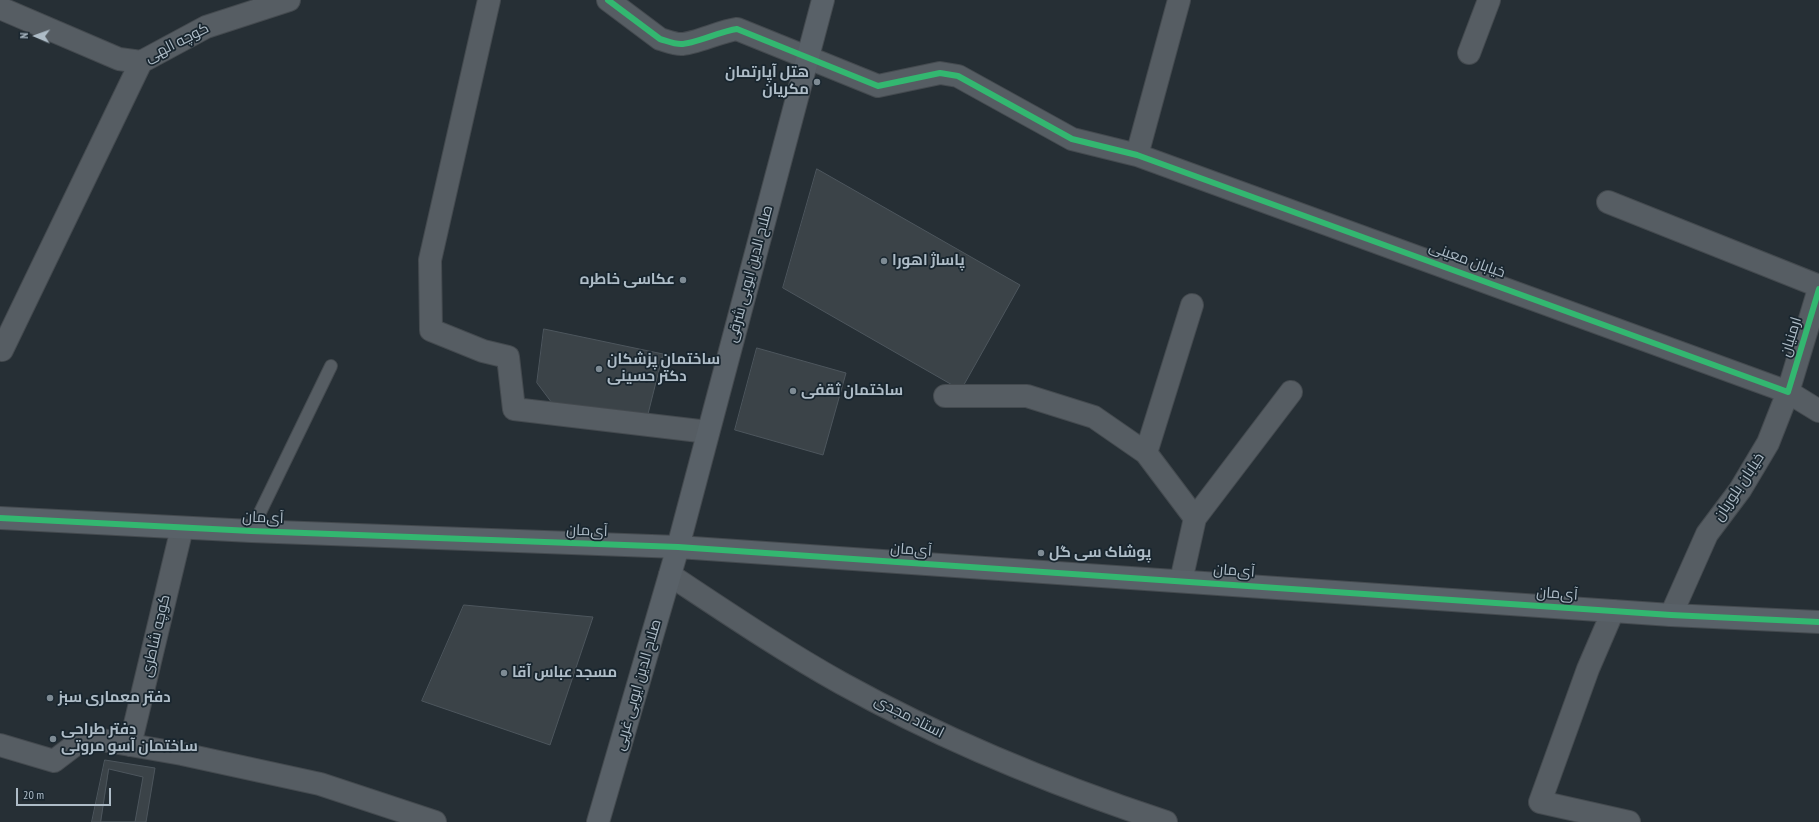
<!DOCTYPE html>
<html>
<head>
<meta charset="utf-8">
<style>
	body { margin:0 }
	#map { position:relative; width:1819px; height:822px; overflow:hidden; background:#262f35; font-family:"PT Sans Narrow",sans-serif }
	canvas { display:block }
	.north { position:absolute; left:16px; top:16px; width:40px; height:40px; -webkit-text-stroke:3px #19262f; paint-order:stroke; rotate:272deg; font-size:11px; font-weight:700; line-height:16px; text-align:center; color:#aebcc7 }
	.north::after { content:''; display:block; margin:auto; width:14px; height:18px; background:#aebcc7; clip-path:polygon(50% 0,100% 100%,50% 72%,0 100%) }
	.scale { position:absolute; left:16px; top:788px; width:95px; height:18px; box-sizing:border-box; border:2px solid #aebcc7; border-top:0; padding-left:5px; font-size:12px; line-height:14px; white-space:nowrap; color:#aebcc7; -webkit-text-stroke:3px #19262f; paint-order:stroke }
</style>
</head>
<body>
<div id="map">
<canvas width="1819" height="822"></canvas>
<div class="north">N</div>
<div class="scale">20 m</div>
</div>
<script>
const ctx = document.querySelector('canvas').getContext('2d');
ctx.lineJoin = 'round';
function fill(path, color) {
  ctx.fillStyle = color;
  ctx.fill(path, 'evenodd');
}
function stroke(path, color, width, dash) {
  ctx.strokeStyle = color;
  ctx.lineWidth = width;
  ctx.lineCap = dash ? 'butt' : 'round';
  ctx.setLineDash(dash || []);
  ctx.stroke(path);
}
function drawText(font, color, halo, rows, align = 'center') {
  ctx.font = font + ' "PT Sans Narrow",Cairo,sans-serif';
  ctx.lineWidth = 3.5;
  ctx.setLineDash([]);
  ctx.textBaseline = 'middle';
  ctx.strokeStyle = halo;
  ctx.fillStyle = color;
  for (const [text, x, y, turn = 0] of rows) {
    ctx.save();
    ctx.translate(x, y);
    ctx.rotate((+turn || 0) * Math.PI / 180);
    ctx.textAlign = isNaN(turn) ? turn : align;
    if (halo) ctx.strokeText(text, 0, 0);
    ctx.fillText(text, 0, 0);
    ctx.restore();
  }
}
const building = new Path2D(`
	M817 169 1020 285 961 390 783 288Z
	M544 329 663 354 648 414 552 403 537 383Z
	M757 348 846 373 823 455 735 430Z
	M464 605 593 617 550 745 422 701Z
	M105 760 155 768 146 822H92Z
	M109 769 143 777 135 822H101Z`);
fill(building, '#3b4348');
stroke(building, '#4d565d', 1);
const lane = new Path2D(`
	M251 531 331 366`);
const street = new Path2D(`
	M489 0 430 260 431 330 483 351 508 357 514 409 708 432
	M608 0 660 39C667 41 674 44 681 44 694 44 721 31 737 29L878 86 940 73 958 76 1072 139 1137 155 1788 392 1819 289
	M0 8 119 59 141 62 206 27 289 0
	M1469 53 1489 0
	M1137 155 1179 0
	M1608 202 1819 286
	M1192 305 1146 453 1195 518
	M2 350 141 62
	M945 396H1027L1094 417 1146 453
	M670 575C726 612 782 650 841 683 944 740 1054 785 1166 822
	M1181 581 1195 518 1291 392
	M1613 611 1588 669 1540 802 1629 822
	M1671 615 1707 534 1740 490 1768 443 1788 392 1819 411
	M0 745 54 761 75 745 96 739 182 754 320 784 435 822
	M130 745 182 528`);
const secondary = new Path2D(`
	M0 518 251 531 678 547 1671 615 1819 622
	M598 822 678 547 823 0`);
stroke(lane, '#444a4f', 14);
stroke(street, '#444a4f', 24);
stroke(secondary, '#444a4f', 24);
stroke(lane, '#565d63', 12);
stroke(street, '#565d63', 22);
stroke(secondary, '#596168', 22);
stroke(new Path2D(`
	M608 0 660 39C667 41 674 44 681 44 694 44 721 31 737 29L878 86 940 73 958 76 1072 139 1137 155 1788 392 1819 289
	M0 518 251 531 678 547 1671 615 1819 622`), '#33b770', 6);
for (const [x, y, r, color] of [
	[817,82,4,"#7e8b94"],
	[884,261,4,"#7e8b94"],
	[683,280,4,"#7e8b94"],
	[599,369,4,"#7e8b94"],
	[793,391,4,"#7e8b94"],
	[1041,553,4,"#7e8b94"],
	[504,673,4,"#7e8b94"],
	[50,698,4,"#7e8b94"],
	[53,739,4,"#7e8b94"]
]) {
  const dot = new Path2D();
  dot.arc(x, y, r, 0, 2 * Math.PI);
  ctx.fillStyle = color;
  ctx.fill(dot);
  stroke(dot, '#19262f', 1.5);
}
drawText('15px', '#aebcc7', '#19262f', [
	["کوچه الهی",177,43,-27],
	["خیابان معینی",1467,260,20],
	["صلاح الدین ایوبی شرقی",750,274,-75],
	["ارمنیان",1791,337,-73],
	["خیابان بلوریان",1739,487,-56],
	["آی‌مان",263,518,2],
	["آی‌مان",587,531,2],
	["آی‌مان",911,550,4],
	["آی‌مان",1234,571,4],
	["آی‌مان",1557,594,4],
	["کوچه شاطری",156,636,-77],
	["صلاح الدین ایوبی غریی",638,685,-74],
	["استاد مجدی",909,717,27]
]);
drawText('bold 15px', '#aebcc7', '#19262f', [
	["هتل آپارتمان",809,73,"right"],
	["مکریان",809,90,"right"],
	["پاساژ اهورا",892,261],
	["عکاسی خاطره",675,280,"right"],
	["ساختمان پزشکان",607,360],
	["دکتر حسینی",607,377],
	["ساختمان ثقفی",801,391],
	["پوشاک سی گل",1049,553],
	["مسجد عباس آقا",512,673],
	["دفتر معماری سبز",58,698],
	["دفتر طراحی",61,730],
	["ساختمان آسو مروتی",61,747]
], 'left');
</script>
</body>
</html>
